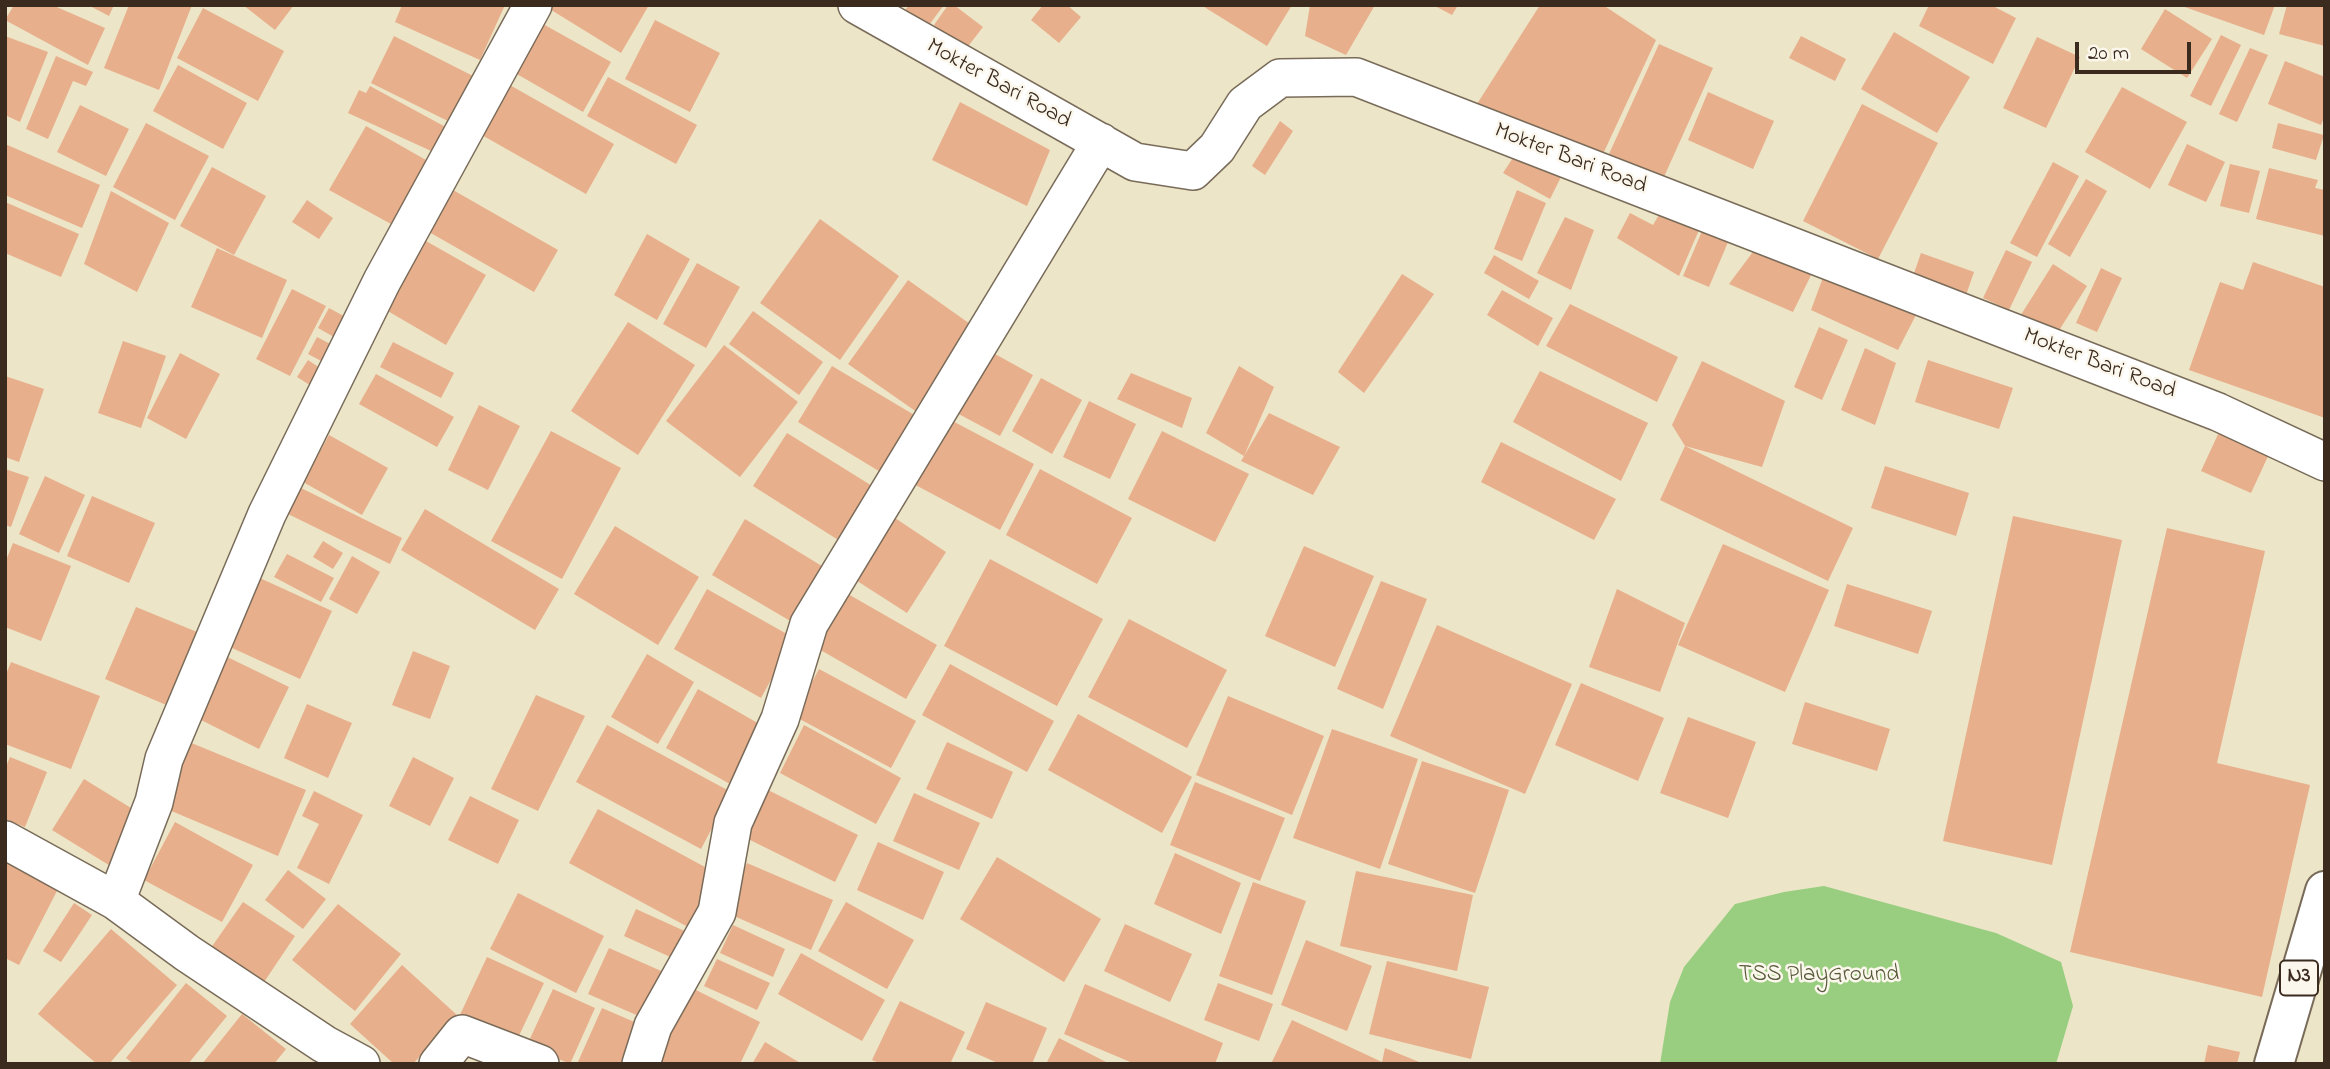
<!DOCTYPE html>
<html>
<head>
<meta charset="utf-8">
<style>
	body { margin:0 }
	#map { position:relative; width:2330px; height:1069px; overflow:hidden; background:#ece5c7; font-family:"Indie Flower",sans-serif }
	canvas { display:block }
	.frame { position:absolute; inset:0; border:7px solid #3b2a1e; pointer-events:none }
	.scale { position:absolute; left:2075px; top:42px; width:116px; height:32px; box-sizing:border-box; border:4px solid #3b2a1e; border-top:0; padding-left:9px; font-size:21px; line-height:24px; white-space:nowrap; color:#3b2a1e; -webkit-text-stroke:5px #fbf7ec; paint-order:stroke }
</style>
</head>
<body>
<div id="map">
<canvas width="2330" height="1069"></canvas>
<div class="frame"></div>
<div class="scale">20 m</div>
</div>
<script>
const ctx = document.querySelector('canvas').getContext('2d');
ctx.lineJoin = 'round';
function fill(path, color) {
  ctx.fillStyle = color;
  ctx.fill(path, 'evenodd');
}
function stroke(path, color, width, dash) {
  ctx.strokeStyle = color;
  ctx.lineWidth = width;
  ctx.lineCap = dash ? 'butt' : 'round';
  ctx.setLineDash(dash || []);
  ctx.stroke(path);
}
function drawText(font, color, halo, rows, align = 'center') {
  ctx.font = font + ' "Indie Flower",sans-serif';
  ctx.lineWidth = 5;
  ctx.setLineDash([]);
  ctx.textBaseline = 'middle';
  ctx.strokeStyle = halo;
  ctx.fillStyle = color;
  for (const [text, x, y, turn = 0] of rows) {
    ctx.save();
    ctx.translate(x, y);
    ctx.rotate((+turn || 0) * Math.PI / 180);
    ctx.textAlign = isNaN(turn) ? turn : align;
    if (halo) ctx.strokeText(text, 0, 0);
    ctx.fillText(text, 0, 0);
    ctx.restore();
  }
}
fill(new Path2D(`
	M1824 886 1996 933 2061 962 2073 1006 2056 1064H1660L1670 1002 1684 967 1735 904 1784 892Z`), '#99ce80');
fill(new Path2D(`
	M14 5H52L105 28 88 65 5 20Z
	M88 5H114L109 16Z
	M129 5H192L159 90 104 68Z
	M243 5H294L275 30Z
	M402 5H505L480 60 395 22Z
	M550 5H649L621 53 548 8Z
	M909 5H944L920 37 898 20Z
	M948 5H954L983 27 966 49 934 25Z
	M1043 5H1067L1081 17 1059 43 1031 20Z
	M1201 5H1292L1267 46Z
	M1310 5H1375L1346 55 1305 36Z
	M1433 5H1458L1452 15Z
	M1540 5H1603L1656 40 1603 154 1477 104Z
	M1929 5H1991L2016 18 1993 64 1919 26Z
	M2179 5H2275L2264 35Z
	M2287 5H2325V46L2279 34Z
	M203 8 284 51 258 101 177 58Z
	M2165 9 2212 39 2187 78 2141 49Z
	M655 20 720 53 690 112 625 79Z
	M543 24 611 62 583 112 515 73Z
	M1894 32 1970 77 1937 133 1861 89Z
	M2221 35 2241 45 2211 106 2190 96Z
	M5 36 48 52 20 122 5 115Z
	M394 36 483 81 460 127 371 83Z
	M1801 36 1846 59 1835 81 1789 58Z
	M2037 37 2080 57 2046 128 2003 108Z
	M1659 44 1713 68 1663 179 1609 154Z
	M2250 48 2268 55 2237 122 2219 114Z
	M56 56 93 72 86 86 73 81 48 139 26 129Z
	M2285 61 2325 77V115L2321 125 2268 104Z
	M178 65 247 103 223 149 153 111Z
	M608 77 697 125 676 164 587 116Z
	M508 84 614 144 586 194 480 134Z
	M370 86 453 131 440 155 348 113 359 90 366 93Z
	M2122 87 2187 122 2150 189 2085 152Z
	M1708 92 1774 121 1753 169 1688 140Z
	M960 102 1050 150 1027 206 932 160Z
	M1862 104 1938 143 1878 259 1803 221Z
	M80 105 129 129 106 176 57 152Z
	M1280 121 1293 131 1265 175 1252 166Z
	M146 123 209 156 175 220 113 187Z
	M2278 123 2324 135 2316 160 2272 148Z
	M366 126 426 160 391 224 329 190Z
	M5 144 100 185 82 228 5 195Z
	M2187 144 2225 162 2206 202 2168 185Z
	M1518 150 1564 171 1550 199 1503 173Z
	M2053 162 2079 176 2037 257 2010 243Z
	M2230 164 2260 171 2249 213 2220 206Z
	M212 167 266 196 234 255 180 226Z
	M2269 168 2318 180 2315 188 2325 190V236L2256 219Z
	M2086 179 2107 191 2070 257 2048 244Z
	M453 190 558 250 534 292 429 232Z
	M1517 190 1546 203 1522 261 1494 249Z
	M111 191 169 223 137 292 84 264Z
	M307 200 333 218 319 239 292 222Z
	M5 202 79 234 61 277 5 253Z
	M1664 206 1703 221 1679 276 1617 238 1630 213 1653 225Z
	M1565 217 1594 230 1571 290 1537 273Z
	M820 219 899 276 840 360 760 303Z
	M1705 224 1731 235 1709 287 1683 276Z
	M647 234 690 259 657 320 614 295Z
	M426 241 486 275 446 345 386 310Z
	M1758 245 1814 269 1793 312 1729 284Z
	M217 248 287 280 262 338 191 307Z
	M2006 250 2032 262 2009 310 1983 298Z
	M1921 253 1974 272 1965 298 1912 279Z
	M1494 255 1539 281 1529 299 1484 273Z
	M2253 262 2325 287V418L2189 370 2220 282 2243 290Z
	M697 263 740 287 706 348 663 324Z
	M2053 264 2087 286 2053 340 2019 318Z
	M2101 268 2122 278 2097 332 2076 323Z
	M1825 272 1917 313 1898 350 1811 310Z
	M1402 274 1434 294 1364 393 1338 372Z
	M908 280 980 331 921 415 848 364Z
	M292 289 326 306 290 376 256 359Z
	M1502 290 1553 318 1538 346 1487 315Z
	M1570 304 1678 357 1657 402 1546 346Z
	M329 308 351 320 341 341 318 328Z
	M753 311 823 362 799 395 729 344Z
	M628 322 695 365 638 455 571 411Z
	M1819 327 1848 340 1822 400 1794 387Z
	M317 337 338 348 329 365 308 354Z
	M123 341 166 356 141 428 98 413Z
	M393 342 454 373 441 398 380 367Z
	M724 345 798 402 740 477 666 421Z
	M1865 348 1896 363 1875 425 1841 410Z
	M986 349 1033 375 1000 436 953 411Z
	M180 353 220 374 186 439 147 418Z
	M308 360 323 370 313 387 297 377Z
	M1928 360 2013 388 1999 429 1915 402Z
	M1702 361 1785 401 1762 467 1685 446 1672 425Z
	M832 366 921 419 887 476 798 422Z
	M1239 366 1274 387 1244 456 1269 413 1340 447 1313 495 1241 461 1244 456 1206 433Z
	M1540 371 1648 423 1621 481 1513 422Z
	M1131 373 1192 398 1182 428 1117 399Z
	M376 374 454 417 437 447 359 404Z
	M5 376 44 389 19 462 5 457Z
	M1041 378 1082 400 1052 454 1012 431Z
	M1089 401 1136 424 1110 479 1063 457Z
	M479 405 520 426 488 490 448 470Z
	M943 416 1034 464 1000 530 908 481Z
	M2220 430 2270 452 2251 493 2201 471Z
	M551 431 621 468 562 579 491 541Z
	M1162 431 1249 474 1215 542 1128 499Z
	M787 433 877 489 843 543 753 486Z
	M329 435 388 468 362 515 303 482Z
	M1501 442 1616 499 1594 540 1481 482Z
	M1685 446 1853 528 1828 581 1660 500Z
	M1885 466 1969 493 1956 536 1871 508Z
	M5 469 29 477 11 527 5 525Z
	M1040 469 1132 518 1097 584 1006 535Z
	M45 476 85 495 59 553 19 534Z
	M297 486 402 538 390 564 284 512Z
	M92 496 155 523 129 583 67 556Z
	M425 509 559 589 535 630 401 550Z
	M892 516 946 552 907 613 851 577Z
	M2013 516 2122 540 2052 865 1943 841Z
	M745 519 825 568 792 622 712 575Z
	M615 526 699 577 658 645 574 594Z
	M2167 528 2265 551 2217 763 2310 785 2262 997 2070 952Z
	M323 541 343 553 333 569 313 557Z
	M13 543 71 566 41 641 5 627V563Z
	M1723 544 1829 590 1785 692 1678 645Z
	M1304 546 1374 576 1335 667 1265 636Z
	M287 554 334 578 321 602 274 577Z
	M352 556 380 572 357 614 329 599Z
	M990 559 1103 619 1057 706 944 646Z
	M251 574 332 611 300 679 219 642Z
	M1381 581 1427 599 1383 709 1337 689Z
	M1847 584 1932 611 1918 654 1834 626Z
	M707 589 794 638 761 698 674 649Z
	M1617 589 1685 623 1660 692 1589 667Z
	M841 590 937 645 906 699 810 644Z
	M136 607 202 634 171 707 105 679Z
	M1129 619 1227 670 1187 748 1088 697Z
	M1437 625 1572 684 1525 794 1390 736Z
	M413 651 450 666 430 719 392 705Z
	M217 652 289 687 259 749 187 713Z
	M647 654 694 682 658 744 611 717Z
	M11 662 100 696 71 769 5 744V677Z
	M950 664 1054 721 1027 772 922 715Z
	M819 669 916 721 891 768 794 716Z
	M1581 683 1664 718 1638 781 1555 745Z
	M698 689 770 730 737 788 666 748Z
	M536 695 585 716 538 811 491 789Z
	M1228 696 1324 736 1292 815 1196 775Z
	M1805 702 1890 729 1877 771 1792 744Z
	M307 704 352 723 328 778 284 758Z
	M1078 714 1192 777 1162 833 1048 770Z
	M1688 717 1756 742 1728 818 1660 793Z
	M607 725 731 792 701 849 576 782Z
	M804 725 901 778 876 824 780 773Z
	M1332 729 1418 759 1380 869 1293 838Z
	M189 742 306 790 278 856 162 807Z
	M947 742 1013 772 992 819 926 789Z
	M10 757 47 772 25 827 5 819V769Z
	M413 757 454 778 430 826 389 806Z
	M1422 761 1509 790 1475 893 1388 864Z
	M84 779 144 816 112 867 52 830Z
	M1195 782 1285 818 1260 881 1170 845Z
	M766 789 858 835 835 882 742 836Z
	M314 791 363 815 329 884 297 868 319 824 302 816Z
	M914 793 980 823 959 870 893 841Z
	M470 796 519 820 498 864 448 840Z
	M598 809 716 873 688 927 569 863Z
	M175 822 253 865 222 922 144 880Z
	M878 842 944 872 923 920 857 890Z
	M1175 853 1241 883 1221 934 1154 904Z
	M997 857 1101 919 1064 982 960 919Z
	M5 858 59 887 19 965 5 958Z
	M747 863 833 900 811 950 725 912Z
	M288 870 326 899 303 929 265 900Z
	M1356 871 1473 895 1457 971 1340 946Z
	M1253 882 1306 901 1272 995 1219 976Z
	M518 893 604 936 576 993 490 949Z
	M243 902 295 936 258 991 206 955Z
	M846 902 914 940 887 989 818 951Z
	M74 903 92 915 61 962 43 951Z
	M338 904 401 954 355 1011 292 960Z
	M636 909 689 933 677 960 624 936Z
	M1125 924 1192 954 1170 1002 1104 971Z
	M733 925 785 949 773 977 720 953Z
	M111 929 177 985 109 1064H97L38 1014Z
	M1306 940 1372 966 1347 1031 1281 1005Z
	M609 948 668 974 648 1020 588 994Z
	M801 953 885 1000 862 1041 778 994Z
	M487 957 544 983 515 1044 459 1017Z
	M717 959 770 983 757 1010 704 986Z
	M1387 961 1489 987 1471 1059 1369 1034Z
	M402 965 457 1015 413 1064H394L350 1024Z
	M186 983 227 1016 188 1064H134L126 1058Z
	M1218 983 1273 1004 1259 1041 1204 1020Z
	M1085 984 1223 1043 1215 1064H1135L1064 1034Z
	M692 988 760 1022 740 1064H656Z
	M553 989 595 1008 570 1064 527 1045Z
	M900 1001 965 1032 950 1064H881L872 1060Z
	M986 1002 1047 1028 1032 1064H1000L966 1049Z
	M602 1008 646 1027 630 1064H577Z
	M242 1014 286 1049 274 1064H202Z
	M1292 1020 1382 1062 1385 1048 1424 1064H1271Z
	M1059 1038 1110 1064H1046Z
	M765 1042 802 1064H752Z
	M2208 1045 2240 1052 2237 1064H2204Z`), '#e8af8c');
const street = new Path2D(`
	M857 5 1135 162 1193 171 1217 148 1245 104 1280 78 1356 77 2218 412 2325 462
	M5 840 116 901 187 953 324 1044 361 1064
	M116 901 154 802 164 759 267 514 382 281 533 5
	M438 1064 462 1034 540 1064
	M641 1064 653 1026 717 912 733 823 780 719 809 624 1101 142`);
const highway = new Path2D(`
	M2274 1064 2325 891`);
stroke(street, '#796b59', 40);
stroke(highway, '#796b59', 42);
stroke(street, '#fff', 37);
stroke(highway, '#fff', 38);
for (const [x, y, w] of [
	[2299,978,38]
]) {
  const box = new Path2D();
  box.roundRect(x - w / 2, y - 17.5, w, 35, 5);
  ctx.fillStyle = '#fbf7ec';
  ctx.fill(box);
  stroke(box, '#3b2a1e', 2);
}
drawText('bold 21px', '#3b2a1e', null, [
	["N3",2299,978]
]);
drawText('23px', '#3b2a1e', '#fbf7ec', [
	["Mokter Bari Road",998,85,29],
	["Mokter Bari Road",1570,160,21],
	["Mokter Bari Road",2099,365,21]
]);
drawText('23px', '#575b3b', '#fbf7ec', [
	["TSS PlayGround",1819,976]
]);
</script>
</body>
</html>
